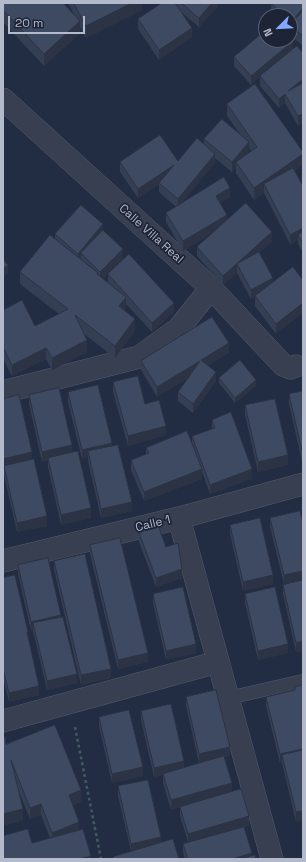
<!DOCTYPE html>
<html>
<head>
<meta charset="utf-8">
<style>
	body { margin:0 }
	#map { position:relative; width:306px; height:862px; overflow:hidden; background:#222c42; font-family:"Space Grotesk",sans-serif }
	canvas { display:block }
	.frame { position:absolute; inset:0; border:4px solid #b3bacc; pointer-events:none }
	.north { position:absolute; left:258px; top:8px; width:40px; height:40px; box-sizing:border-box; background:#1c2436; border:1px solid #586072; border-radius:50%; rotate:246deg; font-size:11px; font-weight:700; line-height:16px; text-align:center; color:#b3bacc }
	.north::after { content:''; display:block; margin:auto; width:14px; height:18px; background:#85a7ff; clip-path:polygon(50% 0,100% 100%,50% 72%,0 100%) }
	.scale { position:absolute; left:8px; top:16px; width:77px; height:18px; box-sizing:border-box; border:2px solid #b3bacc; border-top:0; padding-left:5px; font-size:12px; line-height:14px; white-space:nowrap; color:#b3bacc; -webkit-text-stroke:3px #1c2436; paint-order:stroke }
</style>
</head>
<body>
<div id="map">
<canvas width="306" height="862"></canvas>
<div class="frame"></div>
<div class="north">N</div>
<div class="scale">20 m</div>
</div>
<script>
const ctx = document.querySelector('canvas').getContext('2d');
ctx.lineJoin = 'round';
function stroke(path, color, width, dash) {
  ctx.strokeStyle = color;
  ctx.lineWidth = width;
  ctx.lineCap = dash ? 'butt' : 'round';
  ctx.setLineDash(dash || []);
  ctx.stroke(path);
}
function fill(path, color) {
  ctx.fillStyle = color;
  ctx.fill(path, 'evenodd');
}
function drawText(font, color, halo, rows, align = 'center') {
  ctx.font = font + ' "Space Grotesk",sans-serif';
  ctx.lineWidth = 3.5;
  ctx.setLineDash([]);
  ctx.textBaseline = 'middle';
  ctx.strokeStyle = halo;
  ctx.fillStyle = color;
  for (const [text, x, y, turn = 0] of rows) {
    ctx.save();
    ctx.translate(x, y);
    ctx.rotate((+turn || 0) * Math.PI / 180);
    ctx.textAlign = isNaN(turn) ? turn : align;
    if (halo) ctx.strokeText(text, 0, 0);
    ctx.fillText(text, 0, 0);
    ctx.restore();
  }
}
const service = new Path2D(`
	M228 698 303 681`);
const minor = new Path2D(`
	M3 99 211 288 283 365 290 368 296 366
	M3 392 139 357 179 328 211 288
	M179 518 272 859
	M3 561 179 518 303 484
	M3 721 218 662`);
stroke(service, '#525a6c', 14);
stroke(minor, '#525a6c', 23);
stroke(new Path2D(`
	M75 727 101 859`), '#42595f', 2.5, [3, 3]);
stroke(service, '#373f51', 13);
stroke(minor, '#373f51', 22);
fill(new Path2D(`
	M3 3 74 14 68 3H142V10L86 38 80 27V33L44 66 3 22Z
	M162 3H218V6L199 27 181 12 192 37 159 60 138 29V19Z
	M271 3H303V46L290 35V16H276L271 12Z
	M293 49 303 53V123L298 126 285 103 279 108 260 86V77L251 85 234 66V57Z
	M227 104 303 165 295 171 303 186V252L298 244V240L290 244 264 193 254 200 236 173V167L232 172 215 158V163L182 202 230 197 220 203 227 220 272 241 259 253 273 282 293 267 276 334 255 306V297L251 299 237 273 223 285 197 256V247L213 232 183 251 166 222V213L176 207 159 192V184L138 198 120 172V162L178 161 204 144V139L240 134 227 116ZM249 147 251 151 247 154 249 151Z
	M103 230 123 259 113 269 174 312 152 332 126 304V309L125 311 135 331 115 358 84 334 87 352 52 370 46 359 12 376 3 359V310L35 326 59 314 20 284V272L55 239V234ZM108 274V282L103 279Z
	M229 353 208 365 216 381 193 413 178 401V392L188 378 157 397 141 370V361Z
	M219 378 256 386 235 403 219 383Z
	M113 382 145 404 166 435 128 446 113 392Z
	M303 391 302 461 289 404V394Z
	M68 392 112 446 132 511 101 518 88 461V457L82 459 68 402Z
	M29 395 72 452 91 518 61 525 48 467V460L42 462 29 404Z
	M3 399 32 459 47 526 17 532 4 475Z
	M245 405 288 465 258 472 245 415Z
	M212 420 252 479 210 494 202 472V479L144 501 131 470V460L146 454V448L192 445V436L212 429Z
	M270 518 303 523V580L284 584 270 527Z
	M230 525 273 584 243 591 230 534Z
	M139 533 166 547 182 578 156 587 139 542Z
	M90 545 148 662 118 669 90 554Z
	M54 561 111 678 81 685 54 570Z
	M18 565 61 617 77 683 47 690 33 631H31L18 574Z
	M3 578 28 640 39 695 9 702 3 678Z
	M303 580V651L296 652 283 594V585Z
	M153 594 196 653 166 660 153 603Z
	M245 594 288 653 258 660 245 603Z
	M303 685V828L302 824V820L296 822 282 763H280L266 706V697L295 690V687Z
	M186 697 230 756 224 757 232 792 249 826 244 827 252 856 256 859H185L183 853V844L188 842 180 816V807L171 810 163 783V775L154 777 141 720V711L184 768 199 763 186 706Z
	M99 717 143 776 112 783 99 726Z
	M6 744 81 802 73 805 79 830 91 859 32 843 50 838 41 815 30 819 19 792 23 821Z
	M118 786 161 843 179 859H113V857L131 851 118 796Z`), '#353f54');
fill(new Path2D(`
	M132 3H142V10L86 38V26Z
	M212 3H218V6L199 27V18Z
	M303 8V17L292 26V21Z
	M80 21V33L44 66V54Z
	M192 28V37L159 60V50Z
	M293 41V50L251 85V76Z
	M303 79V88L288 91Z
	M285 94V103L279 108V99Z
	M303 114V123L298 126V116Z
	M249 142V151L238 164 236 162V167L232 172V162Z
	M215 154V163L178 208V199Z
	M303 154V165L268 190 264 184V193L254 200V188Z
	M174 165 159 183V184L138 198V189Z
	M230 188V197L216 206V196Z
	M227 215V224L183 251V241Z
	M103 224V234L81 253V259L78 263V254Z
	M303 228V237L298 235V240L290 244V235Z
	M272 232V241L240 270 237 264V273L223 285V276Z
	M123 249V259L100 282V272Z
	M8 265V274L3 278V269Z
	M273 278V287L251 299V290Z
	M126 297V309L119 318V306Z
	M174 303V312L152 332V323Z
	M303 303V313L276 334V324Z
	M135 319V331L115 358V346Z
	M87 340V352L52 370V358Z
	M229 343V353L201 370V360Z
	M46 348V359L12 376V365Z
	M200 361V370L157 397V387Z
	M216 372V381L193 413V404Z
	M256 380V386L235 403V398Z
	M166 426V435L128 446V436Z
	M112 443V452L88 451V457L82 459V450Z
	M72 445V455L48 458V460L42 462V452Z
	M302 451H303V461H302Z
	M32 452V462L4 466 3 468V459Z
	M288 455V465L258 472V462Z
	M202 469V479L144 501V492Z
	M252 469V479L210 494V485Z
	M132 502V511L101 518V509Z
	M91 508V518L61 525V515Z
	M47 516V526L17 532V523Z
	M182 569V578L156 587V578Z
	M303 571V580L284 584V575Z
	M273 575V584L243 591V582Z
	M61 615V624L33 623V631H31V622Z
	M303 641V651L296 652V643Z
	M196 644V653L166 660V651Z
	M288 644V653L258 660V651Z
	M148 653V662L118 669V660Z
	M111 669V678L81 685V675Z
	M77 674V683L47 690V681Z
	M39 686V695L9 702V693Z
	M230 747V756L199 763V754Z
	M303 749V758L282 755V763H280V754Z
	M184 761V770L163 774V775L154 777V768Z
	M143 767V776L112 783V774Z
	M232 783V793L171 810V800Z
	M81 790V802L69 807V795Z
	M41 804V815L30 819V808Z
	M23 809V821L3 826V814Z
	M303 811V818L302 814V820L296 822V812Z
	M249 816V826L188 843V834Z
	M79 822V834L52 845V833Z
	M161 837V846L131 853V844Z
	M252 853V859H232Z
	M91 856V859H79Z`), '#2b3345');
const building = new Path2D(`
	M3 3H63L80 21 44 54 3 10Z
	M74 3H132L86 26Z
	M162 3H175L192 28 159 50 138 19Z
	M182 3H212L199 18Z
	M271 3H303V8L292 21 290 19V16H286Z
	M303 11V36L290 25Z
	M266 30V40H290V38L293 41 251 76 234 57Z
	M297 46 303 53V79L288 91 303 83V114L298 116 285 94 279 99 260 76Z
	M255 84 303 152V154L254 188 236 162 257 147 227 104Z
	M222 119 249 142 232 162 204 139Z
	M160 135 178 161 197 138 215 154 178 199 159 183 174 165 138 189 120 162Z
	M293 168 303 186V228L290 235 264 184Z
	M224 177 230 188 216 196 227 215 183 241 166 213Z
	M246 203 272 232 223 276 197 247Z
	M81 205 103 224 78 254 55 234Z
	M103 230 123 249 100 272 81 253Z
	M303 232V243L298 235Z
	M50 235 98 273 97 274 126 297 119 306 135 319 115 346 75 315 87 340 52 358 46 348 12 365 3 347V310L22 300 35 326 68 309 20 272Z
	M259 252 273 278 251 290 237 264Z
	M129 254 174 303 152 323 108 274Z
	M3 259 8 265 3 269Z
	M293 267 303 280V303L276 324 255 296Z
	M212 317 229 343 201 360 216 372 193 404 178 392 200 361 157 387 141 361Z
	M240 360 256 380 235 398 219 378Z
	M138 376 145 404 159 400 166 426 128 436 113 382Z
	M98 385 112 443 82 450 68 392Z
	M59 388 72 445 42 452 29 395Z
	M303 391V451H302L289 394Z
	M19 395 32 452 3 459V399Z
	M275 399 288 455 258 462 245 405Z
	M231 412 252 469 210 485 192 436 215 428 212 420Z
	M187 431 202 469 144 492 131 460 149 453 146 448Z
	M118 445 132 502 101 509 88 451Z
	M78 451 91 508 61 515 48 458Z
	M34 459 47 516 17 523 4 466Z
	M300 511 303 523V571L284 575 270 518Z
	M260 518 273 575 243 582 230 525Z
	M158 525 166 547 178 543 182 569 156 578 139 533Z
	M120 538 148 653 118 660 90 545Z
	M85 554 111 669 81 675 54 561Z
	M48 558 61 615 31 622 18 565Z
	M15 575 28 632H27L39 686 9 693 3 669V578Z
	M303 580V641L296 643 283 585Z
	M183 587 196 644 166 651 153 594Z
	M275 587 288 644 258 651 245 594Z
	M63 617 77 674 47 681 33 623Z
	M303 685V749L280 754 266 697 295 690V687Z
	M216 690 230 747 199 754 186 697Z
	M171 704 184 761 154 768 141 711Z
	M129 710 143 767 112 774 99 717Z
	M55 725 81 790 69 795 79 822 52 833 41 804 30 808 11 760 23 809 3 814V737H5L6 744Z
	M303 750V811L296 812 282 755Z
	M224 756 232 783 171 800 163 774Z
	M148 780 161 837 131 844 118 786Z
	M241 789 249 816 188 834 180 807Z
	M244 827 252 853 232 859H188L183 844Z
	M28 829 32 843 83 829 91 856 79 859H3V836Z
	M173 839 179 859H113V857Z
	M255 855 256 859H241Z`);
fill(building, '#3e4962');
stroke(building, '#2b3345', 1);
drawText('12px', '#b3bacc', '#1c2436', [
	["Calle Villa Real",151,234,42],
	["Calle 1",153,524,-14]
]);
</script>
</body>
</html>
